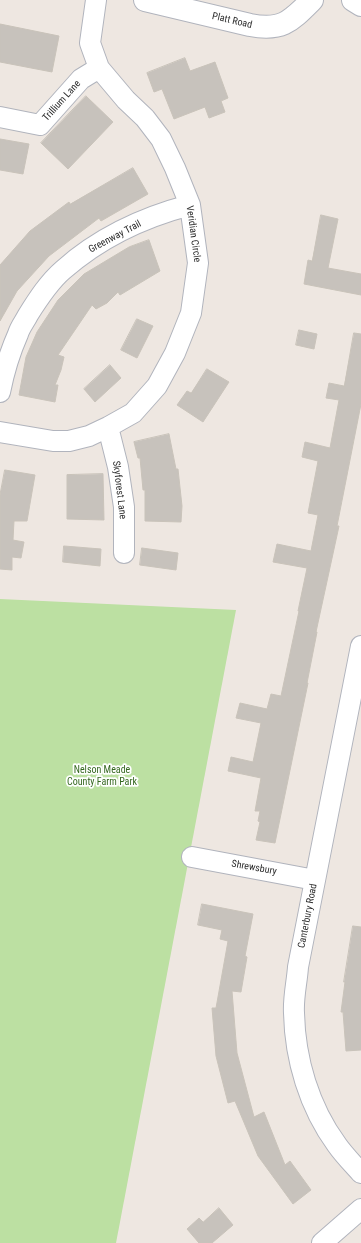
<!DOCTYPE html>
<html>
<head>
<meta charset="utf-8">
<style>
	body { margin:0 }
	canvas { display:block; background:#eee7e1 }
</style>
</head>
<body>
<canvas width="361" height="1243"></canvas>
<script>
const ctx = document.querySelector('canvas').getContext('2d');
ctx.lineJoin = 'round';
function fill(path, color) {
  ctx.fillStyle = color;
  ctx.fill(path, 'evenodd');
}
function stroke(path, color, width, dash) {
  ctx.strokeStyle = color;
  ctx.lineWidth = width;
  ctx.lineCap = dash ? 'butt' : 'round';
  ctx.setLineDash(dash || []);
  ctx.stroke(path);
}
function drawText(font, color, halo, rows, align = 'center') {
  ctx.font = font + ' "Roboto Condensed",sans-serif';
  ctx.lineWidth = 3.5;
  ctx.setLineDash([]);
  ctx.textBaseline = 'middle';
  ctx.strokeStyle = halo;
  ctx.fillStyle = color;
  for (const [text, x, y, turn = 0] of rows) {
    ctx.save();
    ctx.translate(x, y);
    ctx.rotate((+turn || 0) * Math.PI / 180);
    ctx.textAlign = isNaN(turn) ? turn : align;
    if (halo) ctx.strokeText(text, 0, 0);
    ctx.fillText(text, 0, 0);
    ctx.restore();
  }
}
fill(new Path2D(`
	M0 599 236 610 116 1243H0Z`), '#bce0a2');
const building = new Path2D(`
	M0 24 59 36 52 72 0 62Z
	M185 58 190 71 215 62 228 98 221 101 225 112 209 118 205 107 174 119 162 89 154 92 147 73Z
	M86 96 113 122 68 169 41 143Z
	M0 139 29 144 23 174 0 170Z
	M133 168 148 194 101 221 99 218 49 256 17 291 0 321V265L30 231 69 202 70 204Z
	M321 215 338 219 328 268 361 274V295L304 284 308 260 312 261Z
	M149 240 160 271 120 295 118 292 107 303 96 309 92 305 58 355 64 357 61 370 55 385H58L55 402 19 395 26 357 37 332 58 300 84 274 129 247Z
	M137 319 153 326 137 358 121 350Z
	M299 330 317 334 314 349 296 345Z
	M354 333 361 334V404L337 526H339L316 632H317L307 683H308L275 843 256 840 260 822 258 821 260 811H255L261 778 228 771 231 757 253 762 261 723 236 718 240 703 267 709 271 694 281 696 299 611H298L307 568 273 562 277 544 311 551 318 515 308 513 318 461 302 457 305 442 330 448 339 400 326 398 329 383 344 386Z
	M110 365 121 378 95 402 84 389Z
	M207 369 229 382 203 422 177 405 187 391 191 393Z
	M169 434 176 469H178L182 506 181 522 145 521V490H143L140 458H138L134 442Z
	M5 470 35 475 27 521H14L13 540 24 542 21 558 12 557V570L0 569V495Z
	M103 474 104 520 67 519V475Z
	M64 546 101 549 100 566 63 562Z
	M142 548 178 553 176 570 140 565Z
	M202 904 253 914 245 956 247 957 241 992 232 991 237 1053 254 1117 264 1112 285 1165 290 1161 311 1190 293 1204 258 1156 235 1101 228 1103 216 1056 212 1008H216L228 941 220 939 222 930 198 925Z
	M353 926 361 927V1050L346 1051 343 1012H341L345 982H344Z
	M219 1208 233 1225 212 1243H199L187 1229 199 1218 203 1222Z`);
fill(building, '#c7c2bc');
stroke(building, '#c9c3ba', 1);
const minor = new Path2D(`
	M0 117 40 125 81 79 99 68
	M0 392C4 372 10 352 18 334 20 327 25 321 28 315 38 299 49 282 63 270 99 238 144 217 190 205
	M108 427 118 467 124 507V553
	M0 432 53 441H69L89 436 108 427 133 413 157 386 175 353 191 313 198 263 190 205 175 168 161 139 145 118 126 100 99 68 90 43 96 0
	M361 646 298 967C297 982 293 998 294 1013 295 1059 309 1107 337 1145 344 1155 353 1164 361 1173
	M192 857 315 880
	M322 1243 361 1209`);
const tertiary = new Path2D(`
	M145 0 250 25C282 31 290 22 312 0`);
const secondary = new Path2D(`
	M353 0 361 5`);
stroke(minor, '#b1b4bd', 22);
stroke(tertiary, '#b1b4bd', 24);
stroke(secondary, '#b1b4bd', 24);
stroke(minor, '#fff', 20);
stroke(tertiary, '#fff', 22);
stroke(secondary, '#fff', 22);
drawText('10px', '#2d2d2d', '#fff', [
	["Platt Road",232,21,13],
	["Trillium Lane",62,101,-48],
	["Veridian Circle",193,234,82],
	["Greenway Trail",115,237,-28],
	["Skyforest Lane",119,490,83],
	["Shrewsbury",254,868,10],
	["Canterbury Road",308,916,-79]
]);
drawText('10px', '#356820', '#fff', [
	["Nelson Meade",102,770],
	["County Farm Park",102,782]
]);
</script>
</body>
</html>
